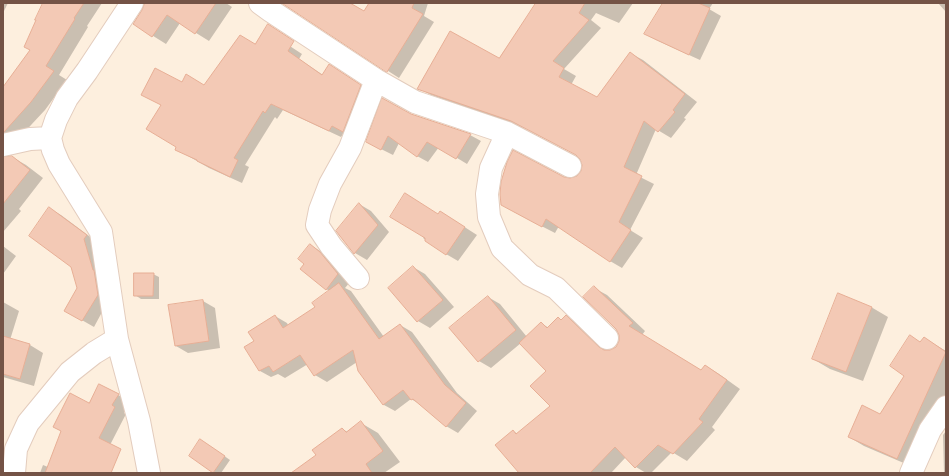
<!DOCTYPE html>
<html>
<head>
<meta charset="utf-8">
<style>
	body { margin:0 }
	#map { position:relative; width:949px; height:476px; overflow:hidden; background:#fdefde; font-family:"Public Sans",sans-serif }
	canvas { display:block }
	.frame { position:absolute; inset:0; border:4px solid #745346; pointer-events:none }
</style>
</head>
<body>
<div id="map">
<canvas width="949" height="476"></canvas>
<div class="frame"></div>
</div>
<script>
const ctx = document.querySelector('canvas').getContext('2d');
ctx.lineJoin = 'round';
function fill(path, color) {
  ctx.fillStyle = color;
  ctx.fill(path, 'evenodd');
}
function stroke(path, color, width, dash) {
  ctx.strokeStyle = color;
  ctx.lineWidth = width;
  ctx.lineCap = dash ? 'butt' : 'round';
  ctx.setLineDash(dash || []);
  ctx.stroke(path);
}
fill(new Path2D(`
	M3 3H8L4 11 3 10Z
	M44 3H102L87 26 88 27 59 75 67 80 45 110 18 139 3 140V88L31 50Z
	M145 3H226L232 7 209 41 180 23 166 44 134 24 143 10Z
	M283 3H349L364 12 370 3H428L424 16 434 22 399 78Z
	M550 3H633L619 23 596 13 591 20 601 28 564 69 576 76 571 85 597 98 630 53 643 60 697 102 684 118 686 119 671 138 656 129 636 175 654 184 630 230 643 238 622 268 610 261 559 226 555 233 514 212 564 178 570 179 578 177 582 172 583 165 581 158 578 156 526 129 431 95 418 88 500 60Z
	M664 3H713L709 9 721 16 700 60 656 40 645 34Z
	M938 3H946V12Z
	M276 37 302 54 299 59 323 75 341 72 372 93 341 137 283 110 277 119 275 117 245 165 249 167 242 183 209 168 176 149 182 83 205 86 255 45Z
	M411 115 470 135 481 141 467 164 439 147 428 162 417 156 399 143 393 155 367 142Z
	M12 157 26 165 43 178 19 209 21 211 3 232V158Z
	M359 204 371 211 389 232 367 260 355 253 337 231Z
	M50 209 61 215 97 242 108 301 94 327 66 311 79 288 72 267Z
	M441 212 477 235 458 261 446 254 423 238Z
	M310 245 322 252 350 282 345 288 351 291 384 337 400 325 412 332 457 393 477 411 458 433 446 426 423 406 411 399 395 411 384 405 359 371 357 362 327 382 315 375 308 364 285 378 278 374 271 377 260 371 275 316 287 323 288 325 317 307 330 291 326 289 305 264Z
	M3 246 16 256 3 274Z
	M413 267 425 274 454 307 430 328 418 321Z
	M153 274 159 277V299H141L135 295Z
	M594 288 607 295 645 331 642 335 702 371 706 366 719 374 740 389 712 427 715 430 687 461 672 452 651 473H646L636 467 626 457 611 473H522L513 431 518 434 551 407 547 371 521 343 491 368 479 361 488 297 500 304 527 337 541 323 549 328 558 318 562 321 566 317 580 324 607 351H610L617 347 620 342V335Z
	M203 301 215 308 220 348 188 353 176 346Z
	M3 302 19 311 10 340 30 345 43 353 34 386 3 377Z
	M871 307 888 317 863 381 830 369 813 359Z
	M924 338 946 351V397L913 467 864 446 849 437 880 415 906 376Z
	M118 395 130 401 124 413 126 414 110 445 106 473H40L43 465 48 467 89 404Z
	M361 423 378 433 400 462 384 473H301L342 429 348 432Z
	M946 431V473H944L943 435Z
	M207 444 230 460 221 473H216L191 456Z`), '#0003');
const building = new Path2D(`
	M43 3H84L74 18 75 19 46 66 54 71 31 102 4 132H3V87L30 50 24 47 36 20H35Z
	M145 3H216L195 34 167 15 152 37 133 24 142 10Z
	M282 3H350L364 11 369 3H414L412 8 423 14 387 72Z
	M536 3H585L579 13 589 20 553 61 564 68 559 77 597 97 630 52 685 94 673 110 675 112 658 132 644 121 624 167 642 176 619 222 631 230 610 262 546 219 542 227 501 205 500 194 501 182 507 162 513 150 564 177 570 178 577 176 581 171 582 165 580 159 576 155 511 121 417 89 450 31 499 58Z
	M663 3H698L710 8 689 55 644 34Z
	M268 24 294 41 288 51 322 75 329 64 361 85 343 132 332 126 329 131 271 104 265 113 263 111 234 158 238 160 230 177 197 161V160L175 150 176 147 146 129 161 105 141 95 155 68 182 82 186 74 204 85 240 35 255 44Z
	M382 98 411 114 471 134 456 159 427 142 417 157 388 136 381 150 366 142Z
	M12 156 30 170 3 204V157Z
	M405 193 438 214 440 211 465 227 446 255 425 241V238L390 217Z
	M359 203 378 225 354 254 336 231Z
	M49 207 87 235 84 239 93 270H94L98 295 82 321 64 311 77 288 71 267 29 236Z
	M310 244 320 252 338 274 326 290 300 269 304 264 298 259Z
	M413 266 443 300 417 322 388 288Z
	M134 273H154L153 296H134Z
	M339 283 379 339 400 324 445 385 466 403 446 427 413 399 411 400 403 390 383 405 358 371 353 350 314 376 300 355 273 372 269 366 259 371 244 347 254 341 248 332 275 315 283 328 315 307 312 303Z
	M594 286 633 323 629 326 701 370 705 365 727 380 699 419 703 422 673 454 658 445 635 468 615 447 590 473H519L495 445 513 430 516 434 550 406 530 386 546 371 519 343 541 322 547 328 558 317 561 320 566 315 599 347 604 350H610L616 347 619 341V335L616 329 583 297Z
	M838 293 872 307 846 372 812 359Z
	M488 296 516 330 478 362 449 328Z
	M203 300 209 341 175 346 168 305Z
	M910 335 920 342 924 337 946 352 897 459 848 437 862 405 880 414 904 376 890 366Z
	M3 336 30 344 20 379 3 374Z
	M99 384 119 394 112 405 115 407 99 438 121 449 111 473H45L61 431 53 427 70 393 89 403Z
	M361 421 383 451 366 464 372 473H291L316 455 312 450 342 428 346 432Z
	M200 439 225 456 213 473 189 456Z`);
fill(building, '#f3c9b5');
stroke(building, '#e7ae95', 1);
const minor = new Path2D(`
	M132 3 87 71 67 98 56 120 50 138 53 150 59 164 101 232 117 339 139 421 149 473
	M260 3 271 11 376 80 415 102 507 133 570 166
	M507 133 491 168 487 194 489 217 502 248 530 275 556 288 607 338
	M3 145 30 139 50 138
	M358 278 331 246 317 225 320 210 330 184 350 148 376 80
	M14 473 16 449 28 423 70 372 94 353 117 339
	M911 473 930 430 946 407`);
stroke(minor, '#e3ccbd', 24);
stroke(minor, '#fff', 22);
</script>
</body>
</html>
